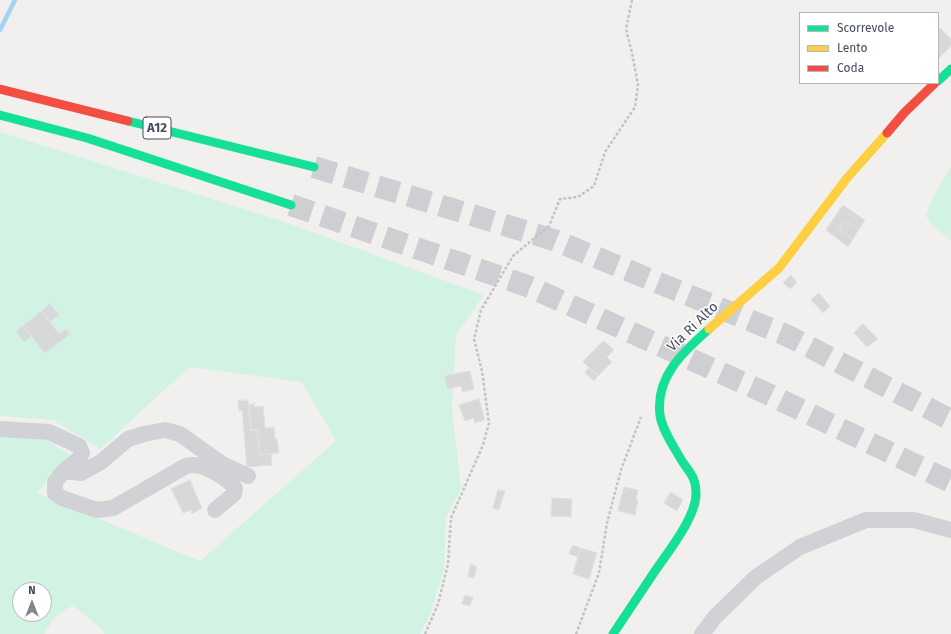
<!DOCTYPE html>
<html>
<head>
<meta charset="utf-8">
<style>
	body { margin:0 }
	#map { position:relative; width:951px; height:634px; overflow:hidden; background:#f1f0ef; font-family:"Fira Sans",sans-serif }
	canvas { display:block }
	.legend { position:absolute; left:799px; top:12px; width:140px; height:72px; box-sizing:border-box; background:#fff; border:1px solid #b4b8bf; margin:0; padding:5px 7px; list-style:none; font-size:12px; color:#444d5f }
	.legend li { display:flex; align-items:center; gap:8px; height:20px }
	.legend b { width:20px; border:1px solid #b4b8bf }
	.north { position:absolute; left:12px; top:582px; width:40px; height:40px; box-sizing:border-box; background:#fff; border:1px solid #b4b8bf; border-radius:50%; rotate:0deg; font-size:11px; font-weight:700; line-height:16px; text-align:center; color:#444d5f }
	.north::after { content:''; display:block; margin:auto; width:14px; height:18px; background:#818691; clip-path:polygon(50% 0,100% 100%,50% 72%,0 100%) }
</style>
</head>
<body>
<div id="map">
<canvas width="951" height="634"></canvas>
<ul class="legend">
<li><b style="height:5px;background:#16e098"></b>Scorrevole</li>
<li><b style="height:5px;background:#ffcf43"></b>Lento</li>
<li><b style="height:5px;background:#f24e42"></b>Coda</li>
</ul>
<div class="north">N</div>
</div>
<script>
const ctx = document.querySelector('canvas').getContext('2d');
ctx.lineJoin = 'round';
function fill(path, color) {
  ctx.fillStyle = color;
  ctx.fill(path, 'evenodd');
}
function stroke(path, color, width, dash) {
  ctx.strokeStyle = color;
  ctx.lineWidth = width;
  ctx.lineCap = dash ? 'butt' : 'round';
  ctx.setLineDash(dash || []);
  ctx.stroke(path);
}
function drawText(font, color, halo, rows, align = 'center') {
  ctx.font = font + ' "Fira Sans",sans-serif';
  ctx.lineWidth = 3;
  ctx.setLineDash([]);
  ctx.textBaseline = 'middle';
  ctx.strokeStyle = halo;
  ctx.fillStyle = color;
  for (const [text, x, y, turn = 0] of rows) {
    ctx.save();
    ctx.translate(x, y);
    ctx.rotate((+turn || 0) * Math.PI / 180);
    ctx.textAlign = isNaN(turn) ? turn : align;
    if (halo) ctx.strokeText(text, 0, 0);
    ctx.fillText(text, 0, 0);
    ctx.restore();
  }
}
fill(new Path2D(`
	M0 132 282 221 484 295 456 335 452 407 461 489 446 517 444 570 430 614 420 634H105L99 627 73 605 55 617 44 634H0V436L46 440 70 455 37 493 200 561 336 441 302 382 189 367 100 449 53 420 0 416ZM20 590H44V614H20Z
	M951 166V241L931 224 926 216 934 196Z`), '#d2f2e4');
stroke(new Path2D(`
	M0 30 15 0`), '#a2d4f5', 4.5);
const building = new Path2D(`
	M938 26 951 39V46L938 59Z
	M843 205 865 220 859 229 845 221 839 230 853 239 848 247 826 230Z
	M845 221 859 229 853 239 839 230Z
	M791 275 797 283 790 289 783 283Z
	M819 293 830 306 823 313 811 300Z
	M50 304 59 315 50 322 42 311Z
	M42 311 59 334 66 329 70 334 45 353 23 326Z
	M863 324 878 339 867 347 854 333Z
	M23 326 32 336 24 342 16 331Z
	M604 341 614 350 607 357 597 347Z
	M597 347 612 362 598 376 583 362Z
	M589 368 598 376 594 381 585 373Z
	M470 371 474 389 462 392 461 386 447 389 445 376Z
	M479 399 485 420 475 423 473 418 465 421 459 405Z
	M248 400 251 430H257L260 455 271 454 272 465 247 467 242 410 239 411 238 401Z
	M254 404V407L263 406 265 428 274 427 275 439H277L279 453 260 455 257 430H251L248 405Z
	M190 480 202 508 192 514 191 510 183 513 171 489Z
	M624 487 638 490 636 500H638L635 515 618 511Z
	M498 490 505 491 499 510 493 508Z
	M671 492 683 500 677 511 664 503Z
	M552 498 572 499 571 517 551 516Z
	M573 545 581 548 578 557 569 554Z
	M581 548 597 553 589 579 573 574Z
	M471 564 477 567 474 578 468 577Z
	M465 595 473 597 470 606 462 604Z`);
fill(building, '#d7d8da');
stroke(building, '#e2e1e2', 1);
stroke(new Path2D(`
	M314 167 554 240 788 336 951 420
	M291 205 530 287 768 394 951 482`), '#cecfd2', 22, [22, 11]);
stroke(new Path2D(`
	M425 634 438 604 448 564 451 518 483 445 489 423 482 371 474 339 481 310 513 256 549 226 560 199 578 197 594 186 605 152 635 107 638 85 632 53 626 29 632 0
	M576 634 599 573 607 523 621 470 641 417`), '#bac7c5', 2.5, [3, 2]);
stroke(new Path2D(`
	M0 429 49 432 79 446 82 453 80 458 64 471 55 482V493L62 498 97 510 113 508 186 466C189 465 193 465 196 465 207 466 228 479 235 488L234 494 215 510
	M64 471 81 473 101 462 128 439 144 434 165 430 180 434 222 464 248 476
	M702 634 715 617 756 577 800 547 866 520H914L951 530`), '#d1d2d6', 16);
stroke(new Path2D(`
	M938 81 951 69
	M0 115 87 138 291 205
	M128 121 314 167
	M613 634C627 613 641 592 655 571 668 552 696 517 696 494 696 474 687 471 679 456 672 444 662 429 660 415 655 377 683 352 709 329`), '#16e098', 9);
stroke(new Path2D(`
	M709 329 779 268 847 178 887 133`), '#ffcf43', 9);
stroke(new Path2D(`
	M0 89 128 121
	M887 133 904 113 935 83`), '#f24e42', 9);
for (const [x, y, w] of [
	[157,128,28]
]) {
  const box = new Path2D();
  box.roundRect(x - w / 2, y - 11, w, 22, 3);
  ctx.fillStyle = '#fff';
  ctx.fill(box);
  stroke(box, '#444d5f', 1);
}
drawText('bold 13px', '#444d5f', null, [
	["A12",157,128]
]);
drawText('14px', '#444d5f', '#fff', [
	["Via Ri Alto",693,327,-44]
]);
</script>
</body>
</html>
